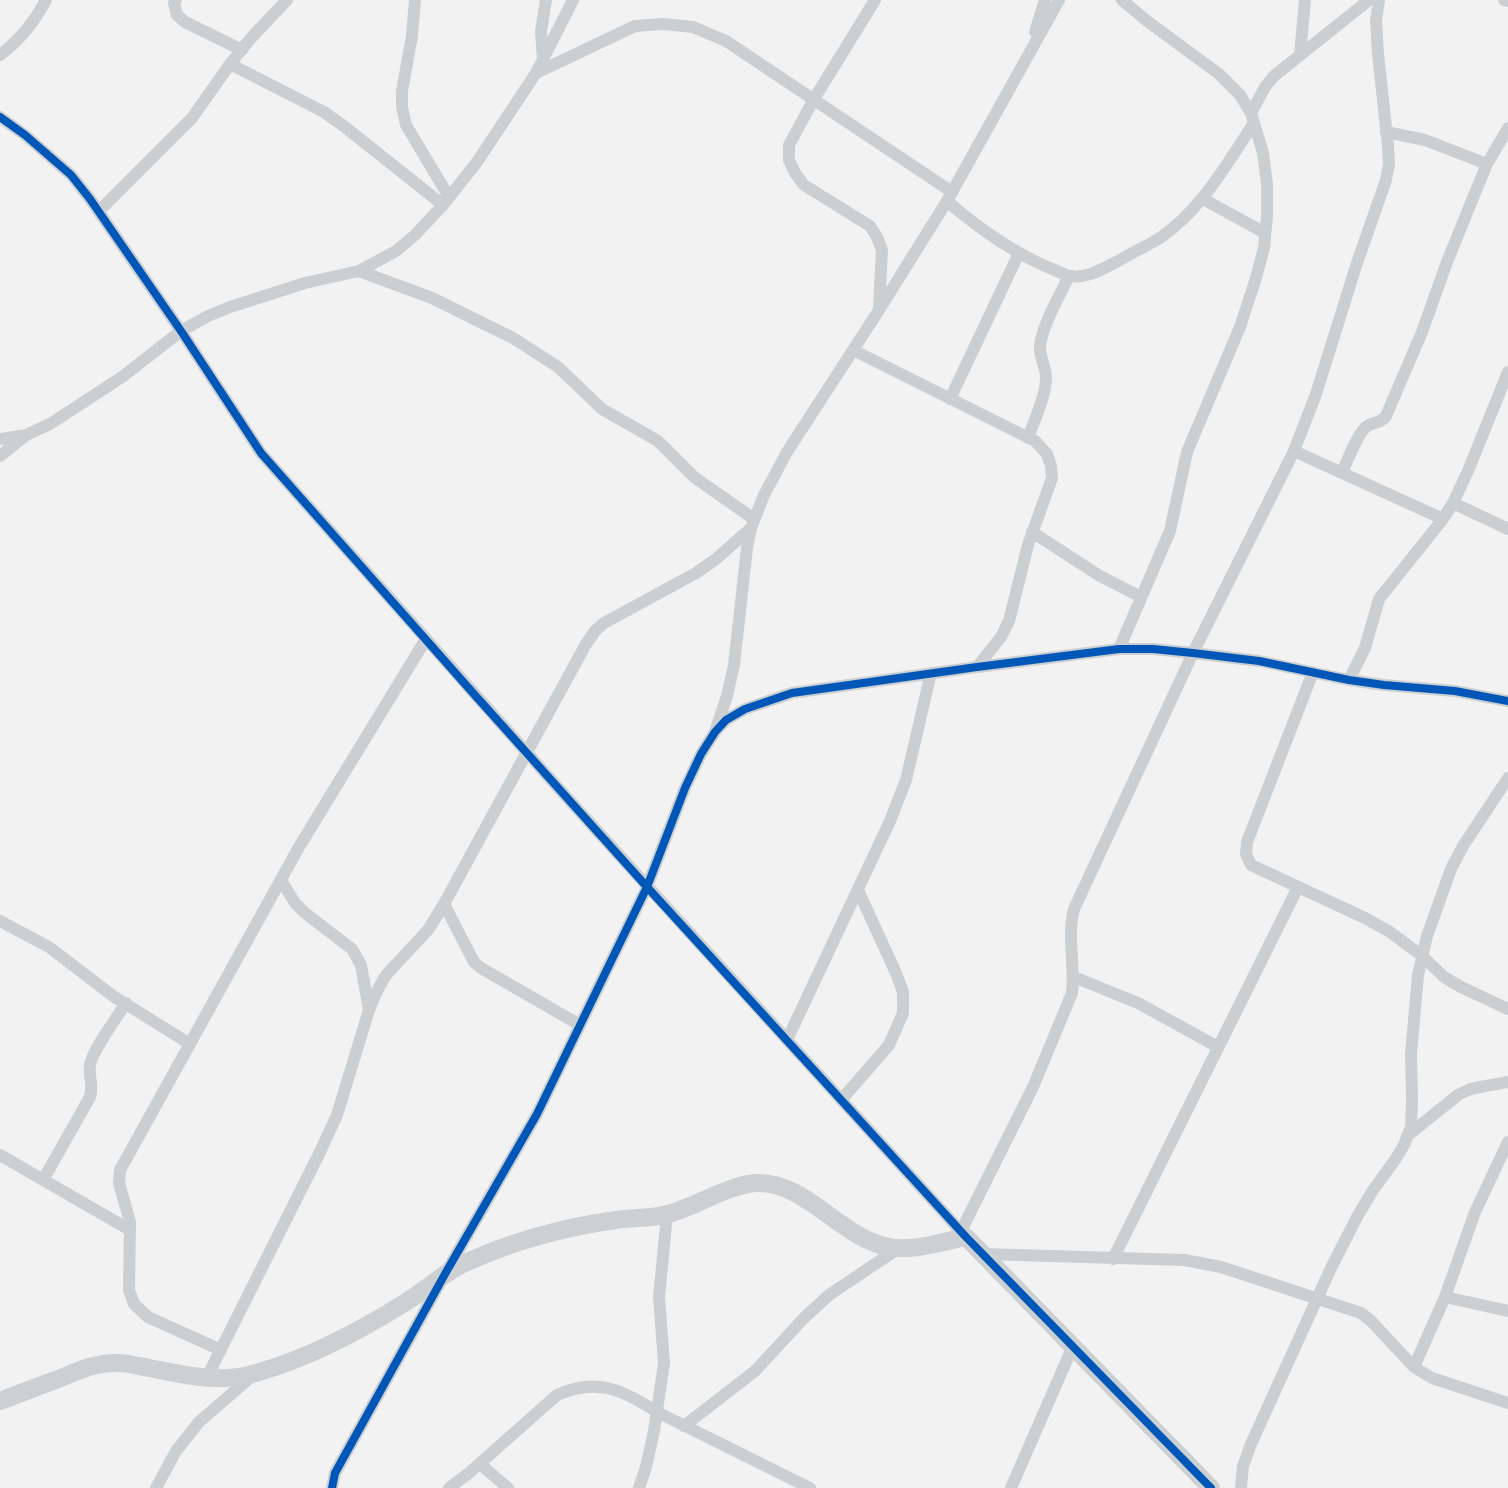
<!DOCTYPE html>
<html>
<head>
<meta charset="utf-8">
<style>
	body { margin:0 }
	canvas { display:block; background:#f3f2f2 }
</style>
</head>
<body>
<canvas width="1508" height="1488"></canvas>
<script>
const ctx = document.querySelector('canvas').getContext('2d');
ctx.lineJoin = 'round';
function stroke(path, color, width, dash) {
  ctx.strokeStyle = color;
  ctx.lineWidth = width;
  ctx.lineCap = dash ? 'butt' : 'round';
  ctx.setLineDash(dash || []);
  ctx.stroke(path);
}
stroke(new Path2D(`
	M176 0 174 3 177 15 185 22 242 50
	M415 0 412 36 402 91V107L406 125 449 197
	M875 0 814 99 789 145V160L795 173 804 185 870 226 877 237 882 250 879 308
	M1504 0 1508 1
	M1035 32 1045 0
	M0 55C20 40 34 23 46 0
	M1300 55 1305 0
	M543 60 541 31 546 0
	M230 64 324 112 345 127 443 205
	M536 73 635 26 663 24 693 27 726 41 952 192
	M1251 113 1265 87 1274 76 1369 0
	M0 117 25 135 71 175 90 199 181 331 261 453 561 791 966 1237
	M1386 132 1425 140 1487 164
	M1203 199 1265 233
	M947 201C978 228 1014 253 1052 269 1058 271 1064 275 1070 276 1088 279 1104 268 1120 260 1133 252 1147 246 1160 238 1202 209 1226 165 1254 123
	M99 211 192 118 230 64 251 38 287 0
	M359 271 432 298 513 338 558 367 602 409 658 441 694 477 754 519
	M853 350 1035 441 1047 454 1051 466 1052 478 1028 545 1009 621 1001 637 977 667
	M950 399 1019 253
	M1028 438C1034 421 1046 396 1046 378 1046 365 1037 354 1041 340 1046 318 1059 297 1069 276
	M0 439 26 435 50 424 122 377 181 331 208 316 230 307 305 283 359 271 396 251 415 235 443 205 477 162 536 73 573 0
	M1294 451 1443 519
	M0 456 26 435
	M1342 473C1346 463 1359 432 1366 427 1373 421 1381 424 1386 416L1422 332 1447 262 1477 188 1487 164 1508 128
	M1453 503 1508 529
	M1032 532 1100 576 1141 597
	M1119 649 1170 531 1187 452 1240 327 1256 278 1264 248 1267 216V184L1263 153 1251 113 1240 95 1219 74 1147 21 1122 0
	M1313 672 1247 842 1246 854 1251 865 1365 918 1390 932 1421 955 1444 977 1461 987 1508 1009
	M1349 680 1365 648 1379 599 1443 519 1453 503 1468 471 1508 372
	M716 729 727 696 734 665 747 548 751 528 764 495 787 452 879 310 947 201 1059 0
	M281 880 295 903 305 913 352 949 361 965 369 1010
	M444 904 474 962 481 968 580 1025
	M0 921 49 947 113 996 190 1044
	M1074 977 1138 1003 1218 1047
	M787 1040 890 821 906 780 931 673
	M841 1100 889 1045 903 1013V992L896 973 858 890
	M1407 1136 1458 1095 1470 1089 1508 1082
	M0 1155 130 1230
	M43 1180 90 1097C94 1082 88 1078 90 1065 92 1051 117 1017 126 1003
	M961 1231 1033 1087 1072 993C1075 965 1067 936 1074 909L1193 653 1294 451 1316 394 1356 266 1386 180 1389 164 1388 146 1378 54 1376 21 1379 0
	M983 1254 1184 1260 1221 1267 1361 1313 1371 1321 1414 1367 1432 1378 1508 1403
	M1113 1259 1298 887
	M1445 1297 1508 1311
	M221 1350 148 1317 134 1304 129 1290 130 1222 119 1183 120 1170 299 847 426 639
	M1414 1367 1445 1297 1475 1212 1508 1142
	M206 1379 320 1152 337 1115 369 1010 377 991 386 975 428 930 444 904 586 644 595 631 604 623 696 573 716 559 751 528
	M684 1426 755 1371 804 1318 829 1295 899 1248
	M480 1464 508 1488
	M156 1488 176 1451 199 1422 252 1376
	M332 1488 335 1473 445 1274 537 1114 647 887 685 788 701 754 715 732 726 720 745 709 792 693 977 667 1119 649H1153L1193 653 1259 661 1349 680 1384 685 1455 691 1508 701
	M449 1488 469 1473 557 1395C598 1377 622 1390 657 1412L810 1488
	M639 1488 646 1467 654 1431 664 1363 659 1297 667 1215
	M1011 1488 1073 1346
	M1241 1488 1243 1466 1251 1444 1331 1268 1357 1217 1373 1190 1395 1160 1404 1145 1411 1127 1412 1100 1411 1054 1418 975 1427 936 1451 869 1463 846 1508 778`), '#cbcfd2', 12);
stroke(new Path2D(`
	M0 1401C19 1394 39 1386 58 1379 78 1371 96 1362 118 1363 128 1363 139 1366 149 1368 185 1375 220 1384 256 1373 309 1358 360 1331 406 1302 427 1289 444 1272 467 1262 514 1241 565 1227 616 1220 633 1217 651 1219 668 1214 695 1207 728 1185 756 1183 804 1181 838 1234 884 1246 910 1253 941 1242 966 1237L1211 1488`), '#ccd0d3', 18);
stroke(new Path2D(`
	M0 117 25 135 71 175 90 199 181 331 261 453 473 693 647 887 966 1237 1211 1488
	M332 1488 335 1473 445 1274 537 1114 647 887 685 788 701 754 715 732 726 720 745 709 792 693 977 667 1119 649H1153L1193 653 1259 661 1349 680 1384 685 1455 691 1508 701`), '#0057b8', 8);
</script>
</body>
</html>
